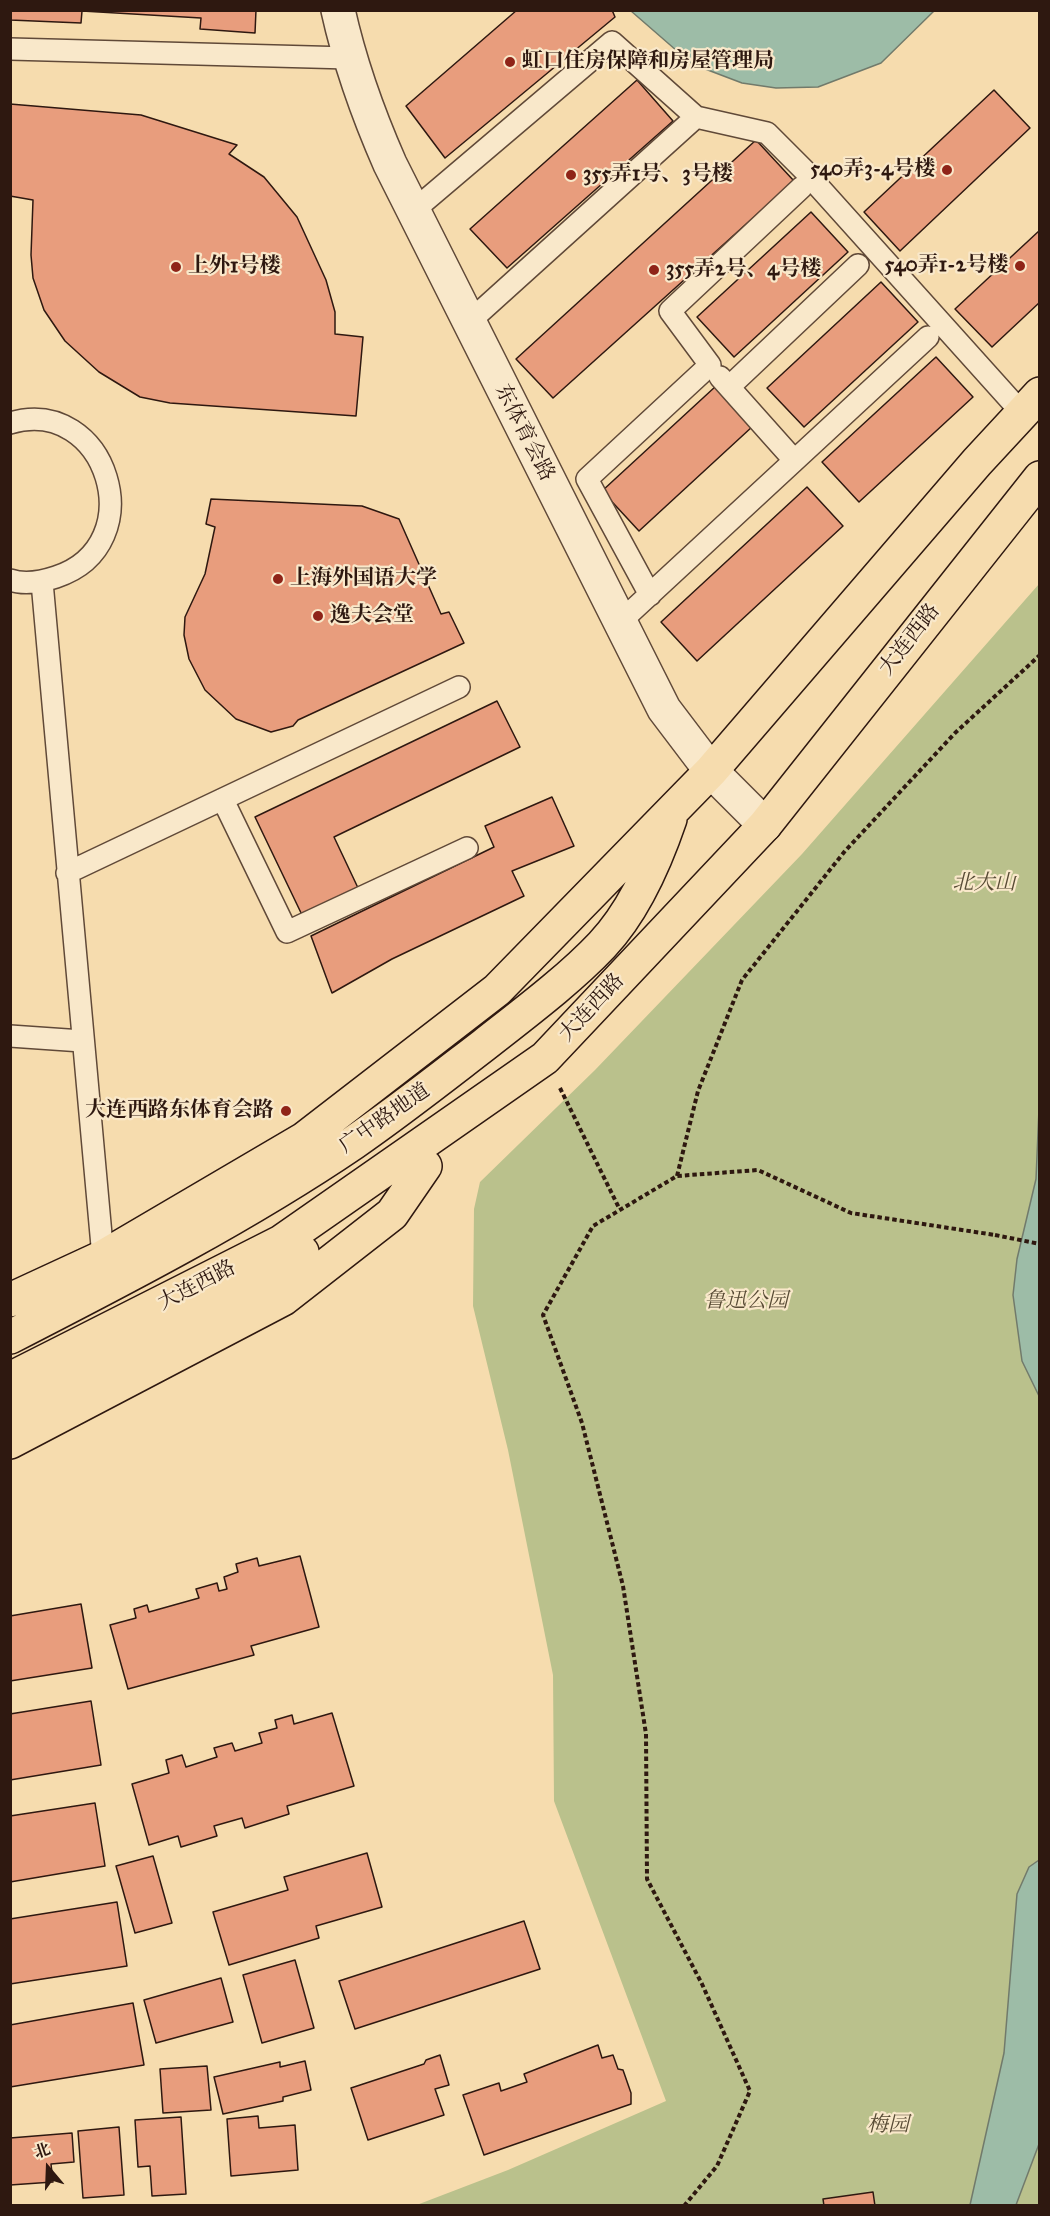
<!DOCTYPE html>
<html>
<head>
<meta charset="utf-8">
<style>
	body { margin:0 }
	#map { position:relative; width:1050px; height:2216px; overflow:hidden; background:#f6dcae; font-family:"IM FELL Great Primer","Noto Serif SC",serif }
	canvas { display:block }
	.frame { position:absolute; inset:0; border:12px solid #2e1810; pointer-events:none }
	.north { position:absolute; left:18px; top:2138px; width:60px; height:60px; -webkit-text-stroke:4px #f9e8ca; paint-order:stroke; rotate:341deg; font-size:16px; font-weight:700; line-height:24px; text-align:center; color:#2e1810 }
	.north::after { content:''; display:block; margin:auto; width:21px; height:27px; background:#2e1810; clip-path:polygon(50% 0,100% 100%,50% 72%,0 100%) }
</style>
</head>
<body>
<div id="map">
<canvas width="1050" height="2216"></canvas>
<div class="frame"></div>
<div class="north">北</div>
</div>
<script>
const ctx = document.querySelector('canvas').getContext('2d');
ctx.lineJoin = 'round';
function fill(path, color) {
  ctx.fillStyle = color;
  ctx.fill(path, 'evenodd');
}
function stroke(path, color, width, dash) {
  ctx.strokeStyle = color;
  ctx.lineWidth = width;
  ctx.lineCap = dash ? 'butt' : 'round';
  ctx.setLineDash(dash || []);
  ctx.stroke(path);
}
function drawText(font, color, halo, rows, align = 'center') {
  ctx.font = font + ' "IM FELL Great Primer","Noto Serif SC",serif';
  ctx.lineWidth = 4.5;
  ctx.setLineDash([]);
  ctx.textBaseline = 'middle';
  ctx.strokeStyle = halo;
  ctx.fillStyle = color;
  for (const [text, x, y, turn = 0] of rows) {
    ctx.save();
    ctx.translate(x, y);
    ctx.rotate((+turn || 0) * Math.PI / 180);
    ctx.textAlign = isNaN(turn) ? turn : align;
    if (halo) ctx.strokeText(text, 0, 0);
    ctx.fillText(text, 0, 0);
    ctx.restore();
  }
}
fill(new Path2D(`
	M1039 584V1109L1036 1179 1017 1259 1013 1295 1022 1361 1040 1396V1859L1029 1867 1017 1894 1004 2053 970 2205 414 2206 508 2170 666 2101 554 1801 553 1675 508 1450 473 1306 474 1209 480 1182 595 1070 802 854Z
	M1039 2144V2205L1016 2206 1037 2149Z`), '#bac18c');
const water = new Path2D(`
	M631 11H934L881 63 818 87 776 88 742 83 692 64Z
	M1039 1109 1040 1396H1039L1022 1361 1013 1295 1017 1259 1036 1179Z
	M1039 1860V2144L1016 2205H970L1004 2053 1017 1894 1029 1867Z`);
fill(water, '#9dbca7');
stroke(water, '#717a6b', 1.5);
const building = new Path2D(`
	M10 10H256L255 33 200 29 201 18 82 11 81 23 10 20Z
	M517 10H612L615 17 445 158 406 106Z
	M637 80 673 121 507 268 470 229Z
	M994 90 1030 128 900 251 864 212Z
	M10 104 141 115 237 145 229 154 264 177 297 217 326 280 335 312V334L363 337 356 416 170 403 140 397 99 372 65 341 44 310 33 278 31 255 33 200 10 196Z
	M756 140 794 181 553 398 516 359Z
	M811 212 848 252 734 357 697 317Z
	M1040 230V302L992 347 955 309Z
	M881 282 918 322 804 427 767 388Z
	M936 357 973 397 859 502 822 462Z
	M716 386 753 426 639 531 602 491Z
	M807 487 843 526 697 661 661 622Z
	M211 499 362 506 399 519 441 614 449 612 464 643 298 720 293 726 271 732 236 719 205 690 189 659 184 635 185 617 205 574 215 527 206 524Z
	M497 701 520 747 334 837 359 890 303 917 255 817Z
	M552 797 574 846 512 871 524 896 392 959 332 993 311 936 494 847 485 826Z
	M300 1556 319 1627 251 1646 254 1655 128 1689 110 1625 136 1618 134 1609 147 1605 149 1612 199 1598 196 1589 217 1583 219 1591 227 1589 224 1577 238 1572 236 1564 257 1558 259 1566Z
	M81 1604 92 1668 10 1681V1616Z
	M91 1701 101 1765 10 1780V1714Z
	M332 1713 354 1786 287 1806 289 1814 245 1828 242 1818 214 1826 217 1836 181 1847 178 1836 149 1845 132 1784 169 1773 166 1760 182 1755 186 1767 217 1757 214 1748 232 1743 235 1751 262 1743 259 1733 277 1728 275 1720 292 1715 294 1724Z
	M95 1803 105 1866 10 1882V1816Z
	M367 1853 382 1907 316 1926 319 1938 229 1965 213 1912 288 1890 284 1877Z
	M153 1856 172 1923 135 1933 116 1866Z
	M117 1902 127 1966 10 1984V1919Z
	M524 1921 540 1969 355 2029 339 1981Z
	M295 1960 314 2028 262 2043 243 1975Z
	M221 1978 233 2022 156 2043 144 2000Z
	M133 2003 144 2065 10 2087V2025Z
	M598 2045 602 2058 613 2055 618 2069 623 2070 631 2093V2104L484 2155 463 2095 499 2083 501 2091 527 2082 524 2074Z
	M440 2055 449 2085 435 2089 444 2115 368 2140 351 2088 424 2064 426 2060Z
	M305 2061 311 2090 283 2097V2101L223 2114 214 2077 280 2062V2067Z
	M207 2066 211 2110 163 2113 160 2069Z
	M258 2116 259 2128 295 2125 298 2170 231 2176 227 2119Z
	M181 2117 186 2194 152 2196 150 2166 138 2167 135 2120Z
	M119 2127 124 2195 83 2198 78 2131Z
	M72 2133 74 2162 51 2164 53 2182 10 2185V2138Z
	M873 2192 875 2206H824L823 2199Z`);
fill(building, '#e89d7d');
stroke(building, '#2e1810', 1.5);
const service = new Path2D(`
	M10 49 349 58
	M818 186 1022 413
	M413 211 612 42 696 117 767 133 806 172
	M469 322 696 117
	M720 377 794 460
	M729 387 858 265
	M10 423C107 394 154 545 56 577 41 582 25 585 10 580
	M42 582 103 1257
	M650 595 587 479 710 365 670 311 802 187
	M620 622 928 337
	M223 800 287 932 467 848
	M67 873 459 687
	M10 1036 82 1041`);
const tertiary = new Path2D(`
	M338 10C350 64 368 114 390 164L664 709 711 771 765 825`);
const primary = new Path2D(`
	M10 1300 103 1257 304 1139 497 990 711 771 977 462 1040 394
	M10 1337C125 1278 247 1215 353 1143 398 1112 441 1078 484 1045 522 1015 569 980 602 945 634 911 655 863 670 819
	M10 1379 281 1242 545 1058 765 825 1040 478
	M10 1410 52 1393 260 1280 302 1252
	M10 1442 283 1299 392 1214 425 1166`);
stroke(service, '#604938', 24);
stroke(tertiary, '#604938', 36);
stroke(primary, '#2e1810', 36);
stroke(new Path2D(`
	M560 1088 619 1208
	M677 1176 698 1091 742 980 845 851 955 733 1040 655
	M684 2206 717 2166 750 2091 702 1984 647 1879 646 1734 623 1586 582 1423 543 1315 593 1226 677 1176 758 1170 851 1213 995 1235`), '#2e1810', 4, [4.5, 3]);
stroke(service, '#f9e8ca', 21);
stroke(tertiary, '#f9e8ca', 33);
stroke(primary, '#f6dcae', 33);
stroke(new Path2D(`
	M995 1235 1040 1244`), '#2e1810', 4, [4.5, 3]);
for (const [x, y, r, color] of [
	[510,62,6,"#8f2418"],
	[947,170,6,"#8f2418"],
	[571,175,6,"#8f2418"],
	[1020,266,6,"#8f2418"],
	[176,267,6,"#8f2418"],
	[654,270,6,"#8f2418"],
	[278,579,6,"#8f2418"],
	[318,616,6,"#8f2418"],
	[286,1111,6,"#8f2418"]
]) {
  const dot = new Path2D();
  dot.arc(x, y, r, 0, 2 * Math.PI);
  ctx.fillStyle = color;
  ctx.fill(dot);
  stroke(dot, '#f9e8ca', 2);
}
drawText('bold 21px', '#2e1810', '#f9e8ca', [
	["虹口住房保障和房屋管理局",522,62],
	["540弄3-4号楼",935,170,"right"],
	["355弄1号、3号楼",583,175],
	["540弄1-2号楼",1008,266,"right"],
	["上外1号楼",188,267],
	["355弄2号、4号楼",666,270],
	["上海外国语大学",290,579],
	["逸夫会堂",330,616],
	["大连西路东体育会路",274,1111,"right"]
], 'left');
drawText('21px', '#2e1810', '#f9e8ca', [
	["东体育会路",524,433,63],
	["大连西路",910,640,-52],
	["大连西路",592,1008,-47],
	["广中路地道",385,1119,-35],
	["大连西路",197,1286,-27]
]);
drawText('italic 21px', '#584b35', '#f9e8ca', [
	["北大山",984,884],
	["鲁迅公园",746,1302],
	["梅园",888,2126]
]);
</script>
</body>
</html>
